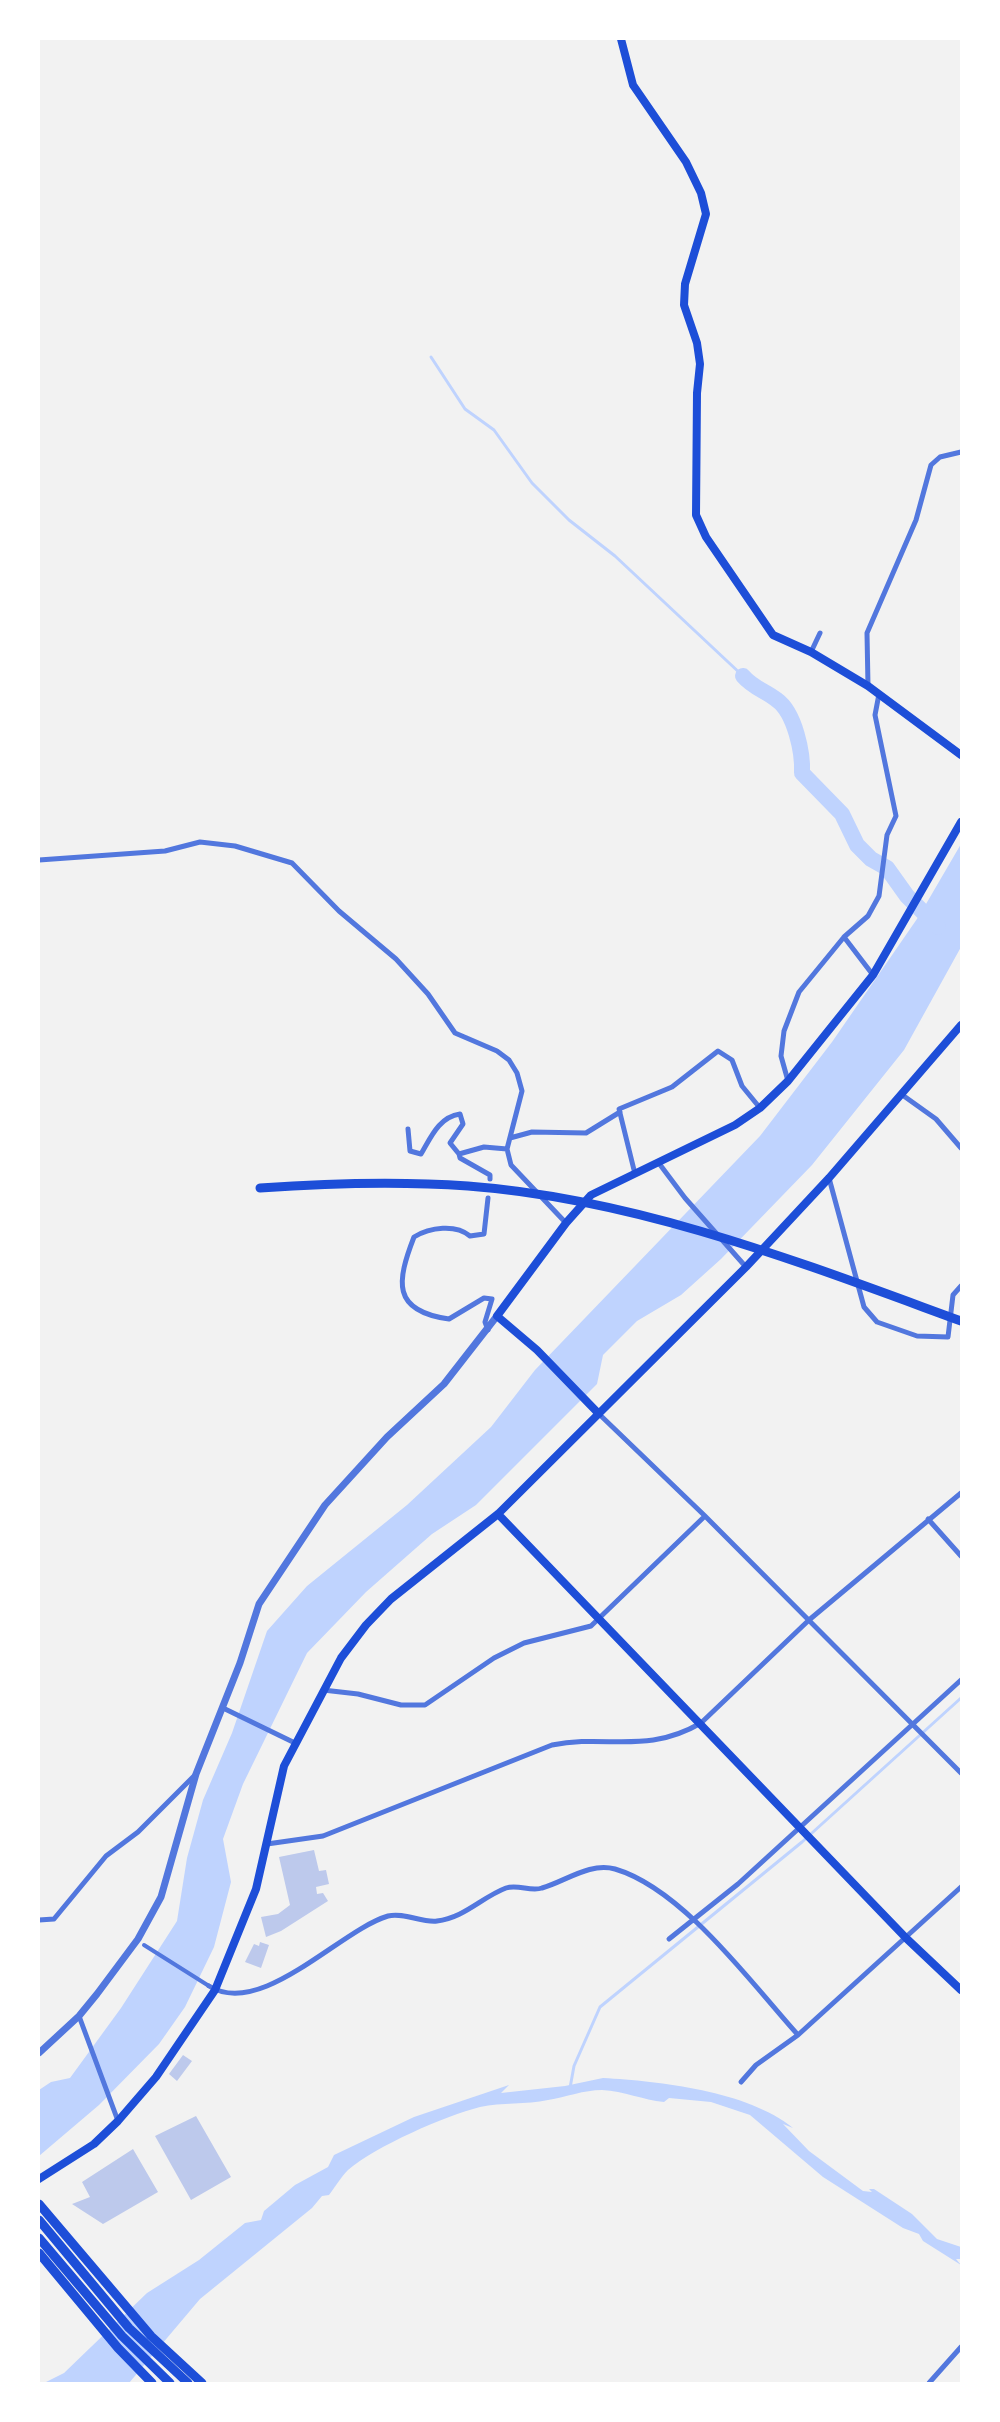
<!DOCTYPE html>
<html>
<head>
<meta charset="utf-8">
<style>
	body { margin:0 }
	#map { position:relative; width:1000px; height:2422px; overflow:hidden; background:#f2f2f2; font-family:"Nunito Sans",sans-serif }
	canvas { display:block }
	.frame { position:absolute; inset:0; border:40px solid #fff; pointer-events:none }
</style>
</head>
<body>
<div id="map">
<canvas width="1000" height="2422"></canvas>
<div class="frame"></div>
</div>
<script>
const ctx = document.querySelector('canvas').getContext('2d');
ctx.lineJoin = 'round';
function fill(path, color) {
  ctx.fillStyle = color;
  ctx.fill(path, 'evenodd');
}
function stroke(path, color, width, dash) {
  ctx.strokeStyle = color;
  ctx.lineWidth = width;
  ctx.lineCap = dash ? 'butt' : 'round';
  ctx.setLineDash(dash || []);
  ctx.stroke(path);
}
fill(new Path2D(`
	M961 844V947L904 1050 812 1165 721 1259 681 1295 637 1321 603 1355 597 1384 476 1505 432 1534 366 1592 307 1653 243 1784 223 1839 231 1882 214 1947 185 2007 159 2044 99 2105 39 2156V2090L51 2082 70 2078 121 2008 177 1921 187 1858 203 1800 232 1733 267 1631 307 1586 407 1505 491 1427 535 1370 760 1136 832 1042 919 916Z
	M603 2078C659 2081 748 2091 793 2128L783 2124 809 2151 863 2191 872 2192 869 2189H874L912 2214 937 2239 961 2247V2259H956L961 2265 923 2241 919 2234 903 2228 823 2177 750 2115 711 2102 669 2098 664 2102C643 2100 624 2091 602 2090 584 2090 566 2097 548 2100 526 2105 502 2102 480 2107 445 2116 376 2146 348 2170 341 2177 335 2187 329 2195L322 2196 312 2208 200 2299 129 2383H44L64 2373 147 2293 199 2260 245 2223 261 2220 264 2211 295 2185 328 2167 334 2155 414 2117 509 2085 501 2093 565 2086Z`), '#bfd3fe');
stroke(new Path2D(`
	M431 357 465 409 494 430 532 483 569 520 615 556 743 676
	M570 2088 574 2066 600 2007 802 1842 961 1698`), '#bfd3fe', 3);
stroke(new Path2D(`
	M743 676C753 688 766 691 777 700 795 713 803 753 802 773L842 814 857 845 871 859 887 868 907 896 938 927`), '#bfd3fe', 16);
fill(new Path2D(`
	M314 1850 319 1871 326 1870 329 1884 316 1887 317 1894 323 1893 328 1901 281 1931 266 1937 261 1917 278 1914 290 1905 279 1857Z
	M260 1942 269 1945 261 1968 245 1962 254 1944 259 1946Z
	M183 2055 192 2061 177 2081 169 2074Z
	M196 2116 231 2177 191 2200 155 2136Z
	M133 2149 158 2192 103 2224 72 2204 90 2197 82 2182Z`), '#bdc9ec');
stroke(new Path2D(`
	M144 1945 209 1986`), '#5277de', 4);
stroke(new Path2D(`
	M811 652 820 633
	M868 686 867 633 916 520 931 465 940 457 961 452
	M39 860 165 851 200 842 235 846 292 863 339 911 396 959 428 994 455 1033 497 1051 509 1060 517 1073 522 1091 507 1149 511 1165 566 1223
	M844 937 873 975
	M788 1081 781 1056 784 1031 799 992 844 937 868 916 879 896 887 835 896 816 875 715 879 694
	M901 1094 936 1119 961 1148
	M408 1129 410 1151 421 1154C431 1137 439 1117 460 1114L463 1124 450 1143 459 1154 484 1147 507 1149
	M510 1138 532 1132 586 1133 620 1112
	M459 1154 460 1158 490 1175V1179
	M658 1162 685 1198 746 1267
	M635 1174 619 1109 672 1087 718 1051 732 1060 742 1086 760 1108
	M829 1178 864 1307 877 1322 917 1336 948 1337 953 1295 961 1286
	M488 1198 484 1234 470 1236C456 1224 430 1227 414 1237 397 1281 391 1311 449 1319L484 1298 492 1299 485 1322 488 1330
	M599 1414 705 1516 961 1773
	M928 1519 961 1556
	M323 1690 358 1694 401 1705H425L494 1658 524 1643 591 1626 705 1516
	M223 1708 295 1743
	M267 1844 323 1836 552 1745C607 1734 646 1755 701 1723L809 1620 961 1493
	M39 1920 54 1919 106 1856 138 1832 195 1775
	M669 1939 738 1884 961 1680
	M209 1986C261 2019 340 1930 388 1916 404 1912 422 1923 437 1921 464 1918 482 1897 506 1888 518 1884 531 1892 542 1888 566 1881 590 1862 615 1869 683 1889 751 1983 798 2035
	M79 2016 118 2121
	M741 2082 756 2065 798 2035 961 1887
	M929 2383 961 2347`), '#5277de', 5);
stroke(new Path2D(`
	M39 2053 79 2016 97 1994 138 1939 161 1897 196 1774 240 1663 259 1604 325 1505 387 1437 444 1384 497 1316`), '#5277de', 7);
stroke(new Path2D(`
	M621 39 633 85 686 162 701 193 706 214 685 284 684 305 697 343 700 364 697 393 696 515 706 537 773 635 811 652 868 686 961 755
	M599 1414 537 1350 497 1316 566 1223 591 1195 735 1125 760 1108 788 1081 873 975 961 822
	M498 1514 906 1938 961 1990
	M39 2179 94 2144 118 2121 156 2077 215 1990 256 1889 284 1766 341 1658 366 1625 391 1599 498 1514 746 1267 829 1178 961 1025`), '#1d4ed8', 8);
stroke(new Path2D(`
	M39 2204 151 2336 202 2383
	M39 2220 129 2328 188 2383
	M39 2238 122 2336 170 2383
	M39 2253 118 2348 152 2383`), '#1d4ed8', 9);
stroke(new Path2D(`
	M260 1188C330 1183 398 1181 468 1186 639 1199 802 1263 961 1321`), '#1d4ed8', 9);
</script>
</body>
</html>
